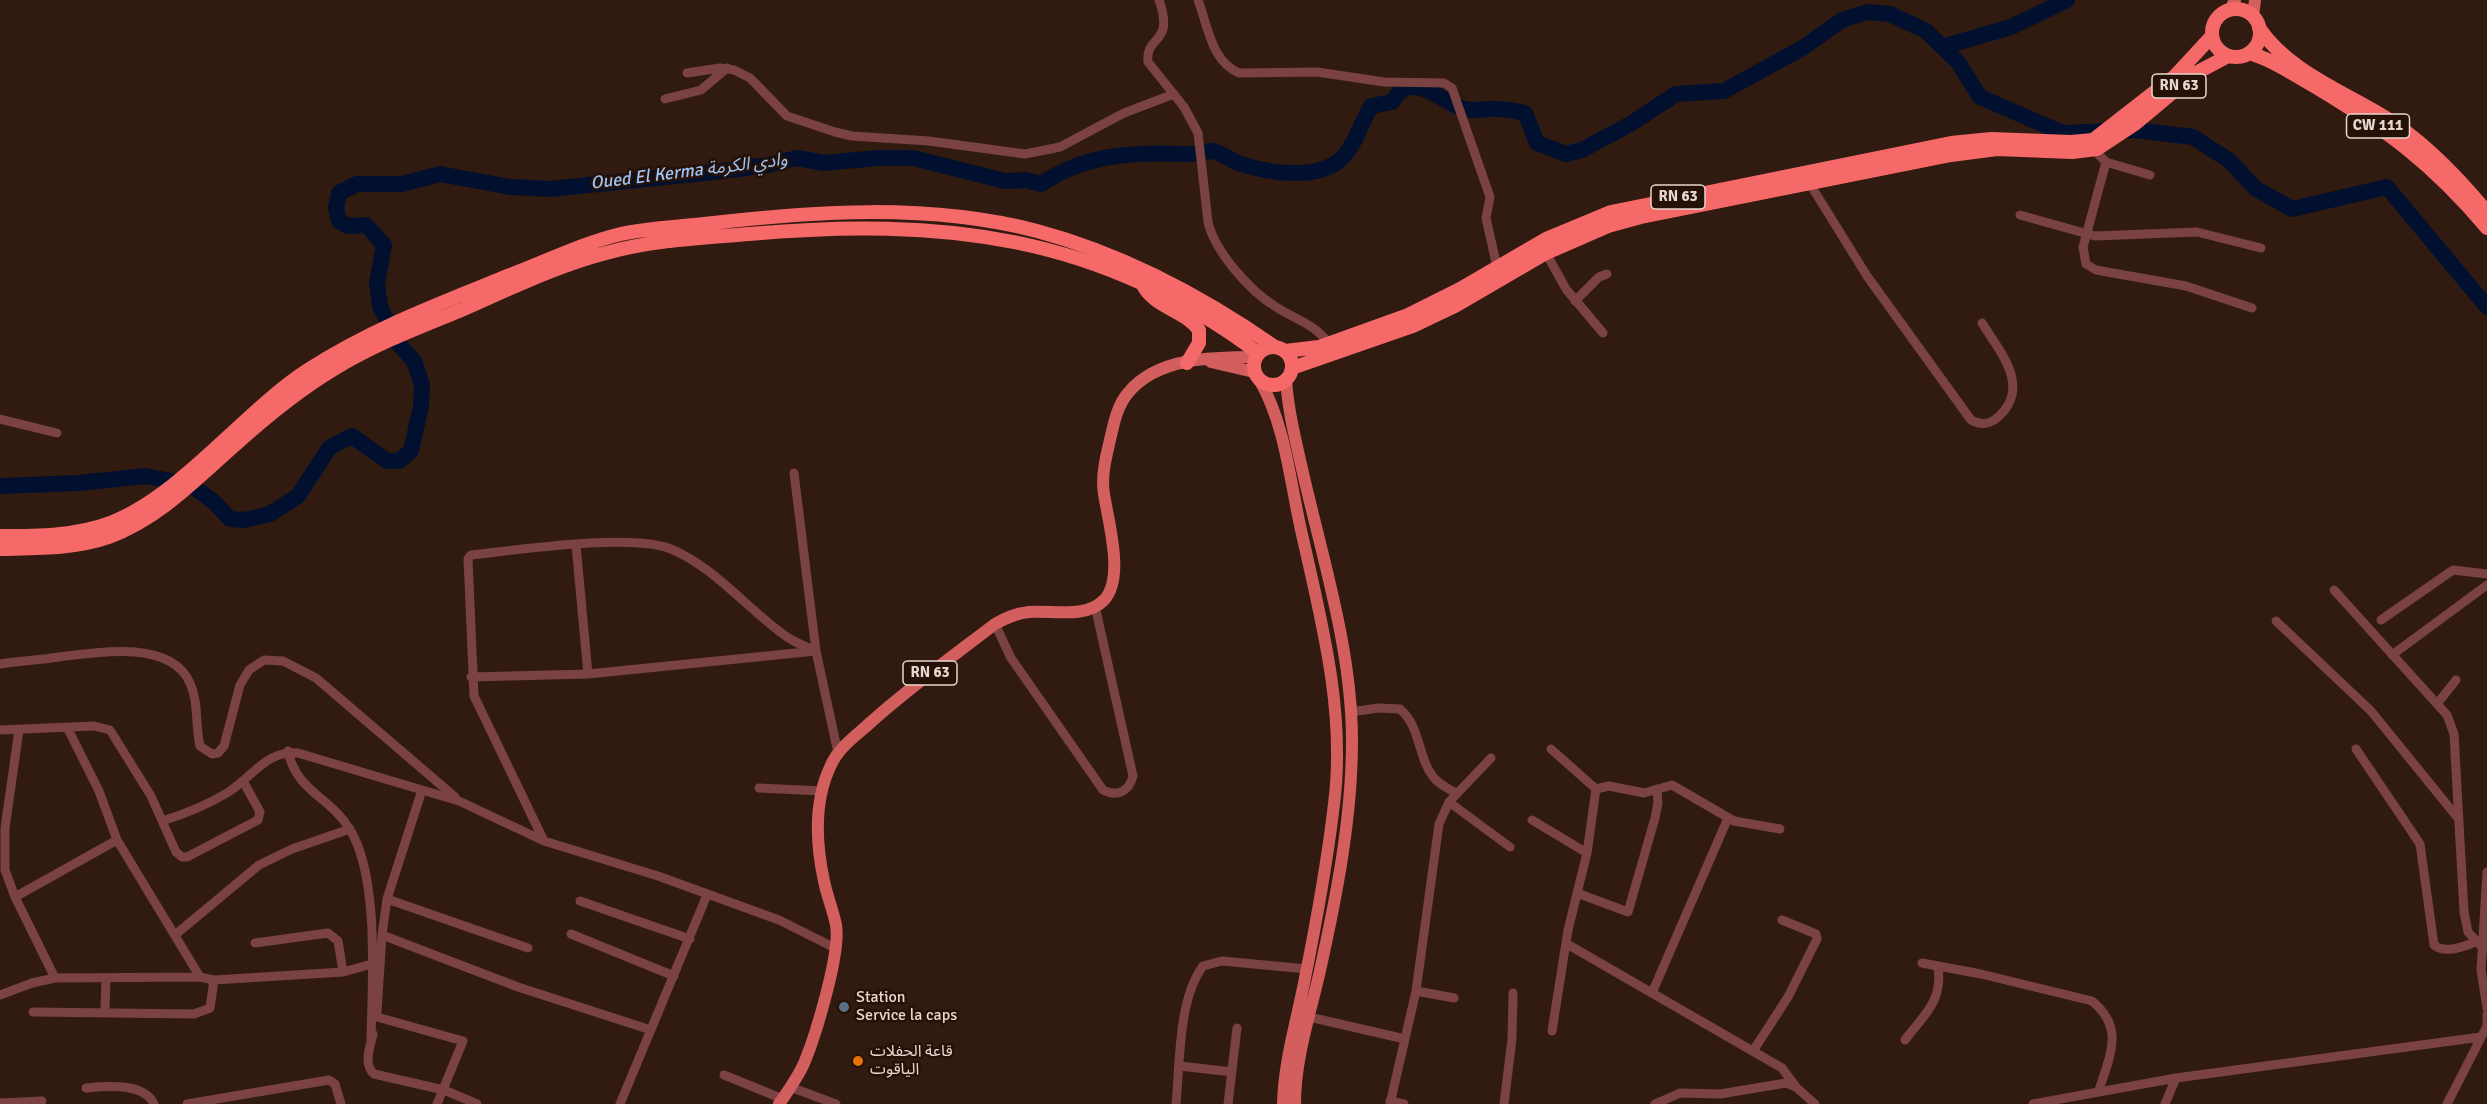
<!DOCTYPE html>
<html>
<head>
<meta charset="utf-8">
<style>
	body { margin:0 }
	canvas { display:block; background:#311a0f }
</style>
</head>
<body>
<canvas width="2487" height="1104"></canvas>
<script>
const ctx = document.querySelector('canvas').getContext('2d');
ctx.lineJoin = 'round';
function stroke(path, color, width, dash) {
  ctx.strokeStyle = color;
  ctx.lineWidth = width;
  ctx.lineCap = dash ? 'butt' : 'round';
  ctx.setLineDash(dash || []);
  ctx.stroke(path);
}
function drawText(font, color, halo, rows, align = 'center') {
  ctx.font = font + ' Signika,"Noto Sans Arabic",sans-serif';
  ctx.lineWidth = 5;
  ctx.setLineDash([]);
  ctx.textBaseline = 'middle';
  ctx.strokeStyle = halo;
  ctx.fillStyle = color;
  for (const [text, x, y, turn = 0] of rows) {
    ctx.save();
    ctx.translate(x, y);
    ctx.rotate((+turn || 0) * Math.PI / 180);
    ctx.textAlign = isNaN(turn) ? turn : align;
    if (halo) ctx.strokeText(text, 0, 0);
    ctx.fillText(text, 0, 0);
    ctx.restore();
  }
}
stroke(new Path2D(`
	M1942 47 2011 27 2067 0
	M0 486 78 483 146 476 191 485 214 502 230 519 244 520 270 514 298 496 329 448 352 436 387 461H399L411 451 421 406 422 385 414 361 396 341 380 306 377 283 384 245 366 225 349 226 339 221 336 208 339 193 357 184H402L440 174 510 187 550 189 723 171 768 165 797 158 825 163 877 158H913L1005 181 1026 180 1041 184C1086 154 1132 152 1185 154 1194 155 1203 151 1212 151 1222 152 1232 162 1241 164 1269 173 1319 181 1342 158 1356 144 1361 123 1371 106L1392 102C1397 94 1403 86 1414 87 1433 88 1447 105 1465 109 1477 112 1486 108 1498 109 1507 109 1516 111 1525 113L1537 143 1566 154 1582 150 1632 123 1676 94 1724 91 1804 47 1842 20 1867 12 1890 14 1926 31 1958 62 1980 97 2063 133 2134 130 2193 137 2230 161 2255 188 2292 209 2387 187 2487 307`), '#00102e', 16);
stroke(new Path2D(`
	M1159 0C1175 46 1145 34 1148 62L1184 107 1198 133 1208 222C1215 252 1250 291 1276 307 1296 320 1315 324 1329 344
	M1198 0C1208 26 1211 61 1239 73L1317 72 1384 82 1444 83 1452 88 1490 197 1486 218 1497 267
	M687 73 720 68 734 70 750 78 787 116 835 132 852 136 929 141 1025 154 1060 147 1124 113 1174 94
	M665 99 701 90 727 68
	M2094 150 2106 162 2150 175
	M2106 162 2083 247 2086 264 2096 270 2186 286 2252 308
	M1810 184 1867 276 1971 420C1980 425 1988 425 1997 418 2032 388 2001 353 1982 323
	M2020 215 2095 236 2197 232 2261 248
	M1546 253 1566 289 1603 333
	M1575 301 1599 277 1607 274
	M0 419 57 433
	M576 545 588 674
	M2334 590 2447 715 2454 734 2464 912 2468 932 2482 947H2487
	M2381 620 2453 570 2487 574
	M2276 621 2371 711 2457 817
	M995 624 1011 658 1103 790C1117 797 1129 792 1133 776L1095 606
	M2392 655 2487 585
	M0 664C20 661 40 660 59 657 96 652 171 639 190 683 199 703 195 725 200 746L212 754 218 753 224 746 240 685 249 670 264 660 283 661 316 678 455 797
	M471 677 588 674 816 651 794 473
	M2437 704 2456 680
	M1351 712 1378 708 1400 709C1422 728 1417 760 1436 780 1442 786 1450 789 1457 794
	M67 727 99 791 117 840 200 977
	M0 730 94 726 110 730 151 796 176 852 182 857H187L258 820 260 812 243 781
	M19 730 5 828V870L15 897 55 978
	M1551 749 1596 789 1587 853
	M2356 749 2420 844 2434 945C2445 954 2463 947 2475 942
	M288 751C296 791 330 797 349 828 380 876 372 983 371 1040
	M759 788 822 791
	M1596 789 1609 786 1644 793 1672 785 1734 821 1780 829
	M422 790 387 899 528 948
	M1449 802 1510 847
	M1532 820 1587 853 1568 930 1552 1031
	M162 821C185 814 207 805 227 793 251 778 268 749 298 753L459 801 544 841 658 876 779 920 835 948
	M544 841 474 696 468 559 471 555C518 550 631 533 671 549 716 568 748 610 787 637 796 643 806 647 816 651L838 753
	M2487 872 2481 970 2487 1008
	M1577 893 1628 912 1655 818 1658 803 1657 789
	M15 897 117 840
	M580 901 690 939
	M571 934 674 976
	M175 935 259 865 292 849 350 829
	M382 935 518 987 651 1030
	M255 943 328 933 338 941 343 972
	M1567 944 1782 1068 1796 1087 1815 1104
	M1922 963 1981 974 2092 1001C2125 1028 2110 1055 2099 1090
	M1416 991 1454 998
	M1652 993 1728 818
	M0 995 32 983 55 978 200 977 214 980 343 972 372 964
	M105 1011 106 978
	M33 1012 194 1014 210 1008 214 980
	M377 1012 382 935 387 899
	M377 1017 463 1041 437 1104
	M1309 1017 1405 1039
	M373 1034C370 1047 363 1064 374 1074L444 1090 477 1104
	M1905 1040C1924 1015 1943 1001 1938 967
	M1753 1051 1788 997 1817 939 1816 934 1782 920
	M1180 1066 1232 1072
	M724 1075 783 1099
	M790 1087 836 1104
	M86 1088C106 1086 143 1082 154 1104
	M1390 1101 1404 1104
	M0 1103 42 1101
	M187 1104 329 1080 335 1084 341 1104
	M620 1104 707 895
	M1176 1104C1180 1064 1178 999 1203 966L1222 961 1307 969
	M1228 1104 1237 1028
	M1390 1104 1416 991 1439 824 1449 802 1491 758
	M1504 1104 1512 1039 1513 993
	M1655 1104 1680 1093 1720 1094 1786 1083 1796 1087
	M2033 1104 2176 1078 2481 1037
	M2165 1104 2176 1078
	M2447 1104 2487 1026V1014`), '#7a4240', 9);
stroke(new Path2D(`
	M2230 10 2235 0
	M2253 17 2255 0
	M1211 362 1254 372
	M1286 379C1288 411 1296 442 1303 473 1323 560 1352 651 1352 741 1352 819 1336 899 1319 975 1309 1018 1295 1060 1295 1104
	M1260 381C1285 424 1290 481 1301 530 1321 619 1346 712 1334 804 1327 864 1316 924 1304 983 1296 1024 1284 1062 1283 1104
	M779 1104C788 1091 799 1076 805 1061 816 1034 841 952 836 925 833 910 827 896 824 881 816 844 814 800 831 765 839 747 856 736 871 722 910 687 953 656 995 624 1006 618 1016 613 1029 612 1052 610 1086 619 1104 600 1125 578 1108 521 1104 494 1101 476 1106 457 1110 440 1114 423 1117 406 1128 393 1157 357 1214 357 1256 357`), '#d25e5e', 12);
stroke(new Path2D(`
	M2212 33a24 24 0 1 1 48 0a24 24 0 1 1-48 0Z
	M2259 28C2289 73 2350 94 2394 123 2430 148 2459 179 2487 212
	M2249 53C2273 60 2293 74 2314 86 2386 129 2433 164 2487 228
	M1142 283C1153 308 1184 309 1199 330V343L1187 363
	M1254 366a19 19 0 1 1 38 0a19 19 0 1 1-38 0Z
	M1285 351 1319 347 1408 315 1460 289 1546 239 1611 212 1951 143 1991 139 2071 142 2093 140 2175 76 2211 37
	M1292 368 1413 326 1455 306 1546 253 1608 226 1641 217 1951 155 1997 149 2072 152 2097 149 2135 124 2196 73 2228 56
	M0 536C37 536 75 536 110 523 181 496 243 412 308 370 371 329 441 303 510 275 547 261 583 243 621 234 649 228 676 227 704 224 814 211 929 203 1037 231 1123 254 1202 296 1275 347
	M0 549C36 548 75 549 109 537 160 518 196 479 236 444 266 417 299 390 334 369 373 345 417 328 459 311 507 290 556 266 606 253 653 240 701 238 749 234 941 217 1100 234 1258 353`), '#f56969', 14);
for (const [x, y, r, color] of [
	[844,1007,6,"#5c6f8a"],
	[858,1061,6,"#e8710a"]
]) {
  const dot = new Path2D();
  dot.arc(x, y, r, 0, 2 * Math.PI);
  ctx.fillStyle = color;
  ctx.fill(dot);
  stroke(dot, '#261107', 2);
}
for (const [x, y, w] of [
	[2179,86,54],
	[2378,126,63],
	[1678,197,54],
	[930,673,54]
]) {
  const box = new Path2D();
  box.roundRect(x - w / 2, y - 12, w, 24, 4.5);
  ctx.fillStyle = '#261107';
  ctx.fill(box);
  stroke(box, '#e7d7d0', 1.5);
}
drawText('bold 15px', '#e7d7d0', null, [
	["RN 63",2179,86],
	["CW 111",2378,126],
	["RN 63",1678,197],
	["RN 63",930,673]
]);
drawText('16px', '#e7d7d0', '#261107', [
	["Station",856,998],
	["Service la caps",856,1016],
	["قاعة الحفلات",870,1052],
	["الياقوت",870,1070]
], 'left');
drawText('italic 18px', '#9bc3f7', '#261107', [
	["Oued El Kerma وادي الكرمة",689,172,-7]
]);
</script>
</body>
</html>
